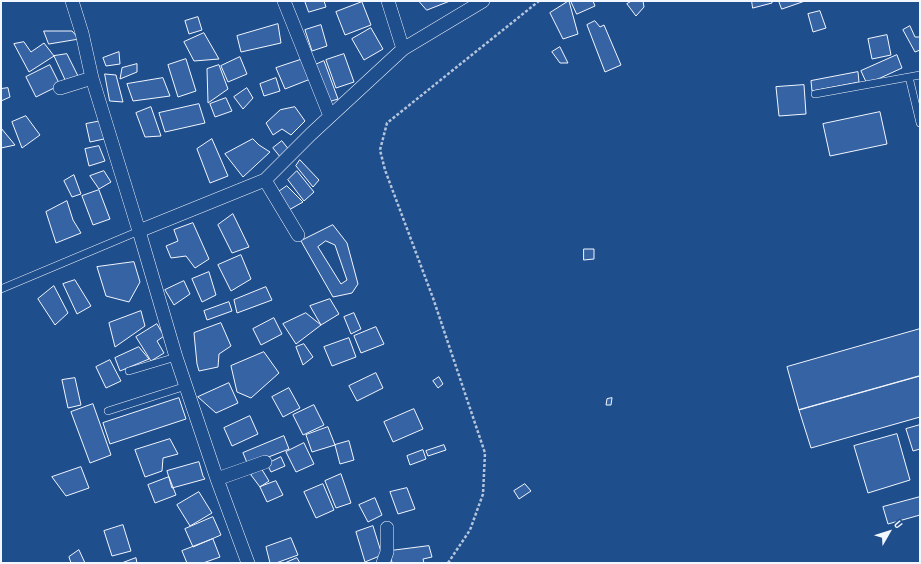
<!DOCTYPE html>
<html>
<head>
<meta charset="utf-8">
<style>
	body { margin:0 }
	#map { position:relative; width:921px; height:564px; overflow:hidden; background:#1f4e8c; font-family:"PT Sans Narrow",sans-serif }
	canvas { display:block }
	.frame { position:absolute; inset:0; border:2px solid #f2f6ff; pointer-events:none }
	.north { position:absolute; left:869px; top:512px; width:40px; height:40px; -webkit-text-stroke:3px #1f4e8c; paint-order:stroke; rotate:51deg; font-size:11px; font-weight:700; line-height:16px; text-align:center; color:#f2f6ff }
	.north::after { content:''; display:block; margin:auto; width:14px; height:18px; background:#f2f6ff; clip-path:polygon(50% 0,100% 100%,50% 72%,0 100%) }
</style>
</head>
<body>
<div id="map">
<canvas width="921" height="564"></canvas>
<div class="frame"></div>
<div class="north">U</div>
</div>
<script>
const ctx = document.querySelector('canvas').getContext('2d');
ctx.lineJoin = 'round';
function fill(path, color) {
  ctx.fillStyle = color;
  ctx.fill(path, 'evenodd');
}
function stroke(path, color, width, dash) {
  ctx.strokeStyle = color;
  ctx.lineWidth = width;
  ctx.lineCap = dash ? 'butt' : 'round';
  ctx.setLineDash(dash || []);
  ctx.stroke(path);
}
const building = new Path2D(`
	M305 1H324L326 7 309 12Z
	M419 1H450L427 10Z
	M569 1 578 34 563 39 550 13Z
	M571 1H593L595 6 577 14Z
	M632 1H643L644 7 636 16 627 4Z
	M752 1H772V3L753 8Z
	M779 1H805L782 9Z
	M362 2 371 25 345 35 336 12Z
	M820 11 826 28 813 32 808 14Z
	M198 17 202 30 189 34 185 21Z
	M595 21 600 27 604 25 621 65 605 72 587 25Z
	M278 24 281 43 241 52 237 36Z
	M321 25 327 46 312 51 305 30Z
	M910 26 915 37H920V50L915 52 903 30Z
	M371 28 383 49 364 60 352 39Z
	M44 31H72L79 39 49 44Z
	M204 33 219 59 194 61 184 42Z
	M887 35 891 55 872 59 868 39Z
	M24 42 31 52 44 43 54 56 29 72 14 44Z
	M560 47 568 63H560L552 52Z
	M119 52 120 64 106 66 103 58Z
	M67 54 79 78 67 84 54 56Z
	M344 54 354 82 336 88 326 60Z
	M897 55 902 68 867 84 861 71Z
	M240 57 247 74 228 82 221 66Z
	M186 59 196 91 178 97 168 65Z
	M303 59 313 78 285 89 276 68Z
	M324 61 338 99 328 102 315 65Z
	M137 64V72L120 79 122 68Z
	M50 65 60 85 36 97 26 77Z
	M219 65 228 89 208 103 207 69Z
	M858 72 859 82 812 91 811 81Z
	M105 74 116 75 123 102 110 101Z
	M163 78 170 96 133 101 127 84Z
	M276 78 280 91 264 96 260 84Z
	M804 85 806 114 779 116 776 87Z
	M8 88 10 97 1 101V89Z
	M247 88 253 98 243 109 234 97Z
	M226 98 232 111 215 117 210 104Z
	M199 104 205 123 165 132 159 113Z
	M151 107 161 136 145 137 136 113Z
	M295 107 305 121 291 135 282 129 273 135 266 123 280 110Z
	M880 112 887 144 830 156 823 124Z
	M26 116 40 135 22 148 12 122Z
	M101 121 104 139 90 142 86 124Z
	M1 128 15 145 1 148Z
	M212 139 228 176 210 183 197 149Z
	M253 139 259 145 270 152 243 177 225 154Z
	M282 141 290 151 281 158 273 148Z
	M99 146 105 161 89 166 85 149Z
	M300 160 319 180 313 187 296 166Z
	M104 171 111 182 99 189 90 176Z
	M297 171 314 192 304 201 288 180Z
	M74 175 81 194 72 197 64 181Z
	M287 186 303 202 287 211 274 195Z
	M99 190 110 219 93 225 82 196Z
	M67 201 73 220 81 233 56 243 46 212Z
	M233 214 249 247 232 253 218 225Z
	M193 223 209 259 195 268 186 256 171 258 166 246 178 241 174 230Z
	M333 225 347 243 358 284 352 293 333 297 301 241Z
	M326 241 335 245 347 280 341 284 318 247Z
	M584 249H594V259L584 260Z
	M241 255 251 279 231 291 218 265Z
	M134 262 140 282 129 302 106 296 97 267Z
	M209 272 216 295 202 302 192 279Z
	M75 280 91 306 77 314 63 284Z
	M184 281 190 294 174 305 165 290Z
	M54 286 68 313 55 325 38 299Z
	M266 287 272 300 237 313 234 300Z
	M330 299 339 314 321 325 310 306Z
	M229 302 232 311 207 320 204 311Z
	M141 311 145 326 115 347 109 323Z
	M306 313 321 325 296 344 283 324Z
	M354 313 361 329 351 334 344 317Z
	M274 318 282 334 261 345 253 329Z
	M221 323 231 346 219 354 218 367 199 371 197 364 194 333Z
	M157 324 164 336 157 341 164 353 151 361 136 337Z
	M376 327 384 344 361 353 354 336Z
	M920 329V376L799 410 787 367Z
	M349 338 356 357 332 366 324 347Z
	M304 344 313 357 303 365 296 347Z
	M139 347 149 359 120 371 115 358Z
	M264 352 279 373 251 398 237 392 231 366Z
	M110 360 121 381 106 388 96 367Z
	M376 373 383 388 357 401 349 386Z
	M920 376V417L811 448 799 410Z
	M439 377 443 384 438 388 433 381Z
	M75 378 81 405 68 408 62 380Z
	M229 383 238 403 216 413 198 397Z
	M289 388 300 408 283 417 272 397Z
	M179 398 186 419 110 444 103 423Z
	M612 398 611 405H606L607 399Z
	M93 404 111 455 90 463 71 412Z
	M314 405 324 425 303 435 293 415Z
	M414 409 423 429 393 442 384 422Z
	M250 416 258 434 232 446 224 428Z
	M920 425V449L913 451 906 429Z
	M328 427 335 445 312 452 306 435Z
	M897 434 910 480 868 493 854 446Z
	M284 436 289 449 248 465 243 453Z
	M170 439 178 454 163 458 162 471 145 477 135 450Z
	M349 441 354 460 340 464 335 445Z
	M304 443 314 464 296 472 286 452Z
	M444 445 446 450 428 456 426 451Z
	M423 450 426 459 410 465 407 456Z
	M281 457 285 466 271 472 267 464Z
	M199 462 203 476 205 479 172 488 167 471Z
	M81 467 89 488 66 496 52 477Z
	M261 468 269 481 260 487 251 475Z
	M341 474 351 503 336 508 325 481Z
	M169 477 176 495 155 503 148 485Z
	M276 481 283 495 267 502 260 487Z
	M323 484 334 510 316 518 304 492Z
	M525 484 531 491 519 499 514 491Z
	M407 488 415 509 398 514 390 492Z
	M199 492 212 513 190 526 177 505Z
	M920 497V515L888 524 883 507Z
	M375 498 382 515 368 522 359 505Z
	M213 517 221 535 193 547 185 529Z
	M123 525 131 551 112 556 104 531Z
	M373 526 382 555 365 562 356 532Z
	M291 538 298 555 276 563H270L266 547Z
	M213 539 220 557 203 563H187L182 551Z
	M429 546 432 557 423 559 424 563H392L390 551Z
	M79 550 85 563H71L69 557Z
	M136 558 137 563H122Z
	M297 558 300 563H285Z`);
fill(building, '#3563a3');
stroke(building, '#f2f6ff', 1);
const service = new Path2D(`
	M909 77 920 123
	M815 94 920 75
	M1 289 139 231
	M129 371 176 357
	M108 411 186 386`);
const minor = new Path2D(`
	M72 1 82 33 92 78 139 231
	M284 1 330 116
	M388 1 403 49
	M60 88 92 78
	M265 180 298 235
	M217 479 265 462
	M248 563 217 479 176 357 139 231 265 180 311 134 403 49 483 1
	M383 563 387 552V528`);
stroke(service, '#f2f6ff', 8);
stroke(minor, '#f2f6ff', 14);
stroke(new Path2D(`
	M448 563 470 530 483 494 485 453 433 298 385 170 380 150 387 123 539 1`), '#b3c4dc', 2.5, [3, 2]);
stroke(service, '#1f4e8c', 7);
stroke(minor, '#1f4e8c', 13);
</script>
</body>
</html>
